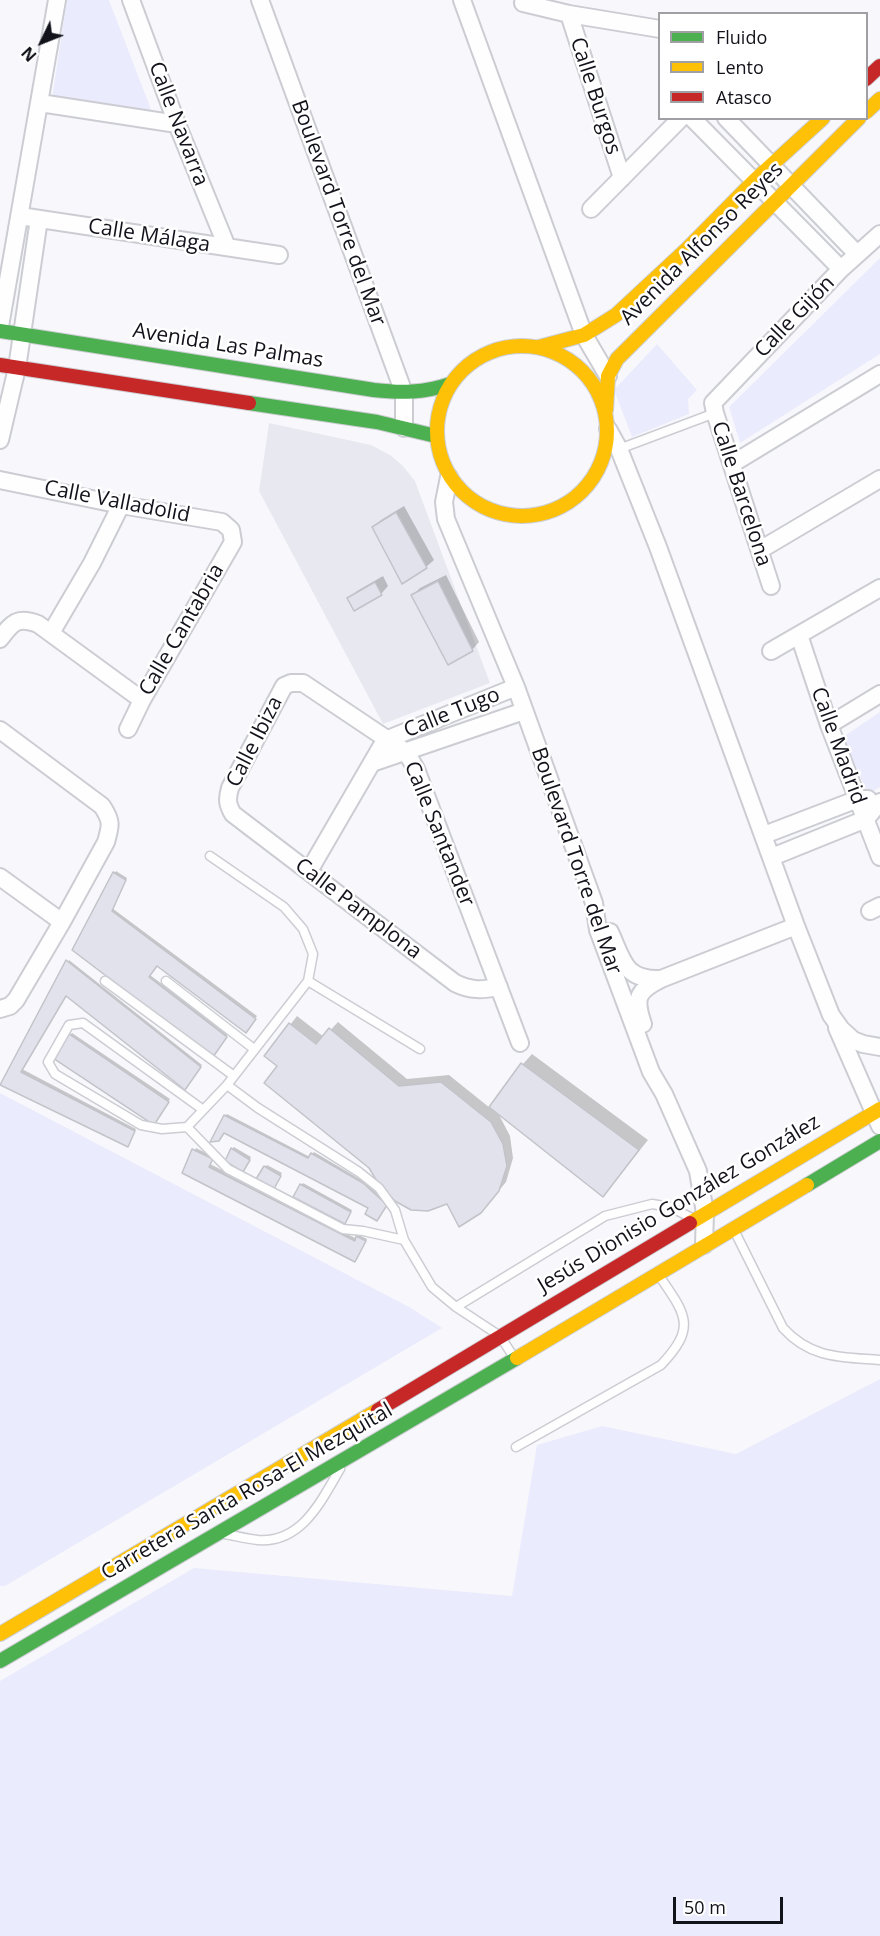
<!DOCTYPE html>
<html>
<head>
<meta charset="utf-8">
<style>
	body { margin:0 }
	#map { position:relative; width:880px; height:1936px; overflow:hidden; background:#f8f8fc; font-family:"Open Sans",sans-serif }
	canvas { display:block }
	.legend { position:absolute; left:658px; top:12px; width:210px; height:108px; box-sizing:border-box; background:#fff; border:2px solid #a0a0a4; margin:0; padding:8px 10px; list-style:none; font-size:18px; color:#12121b }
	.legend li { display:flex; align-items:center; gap:12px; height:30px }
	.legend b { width:30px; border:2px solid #a0a0a4 }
	.north { position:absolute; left:12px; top:12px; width:60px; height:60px; -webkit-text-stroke:4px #fff; paint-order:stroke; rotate:227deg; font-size:16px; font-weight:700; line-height:24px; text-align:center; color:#12121b }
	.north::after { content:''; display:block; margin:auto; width:21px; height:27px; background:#12121b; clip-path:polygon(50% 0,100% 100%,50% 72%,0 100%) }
	.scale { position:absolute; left:673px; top:1897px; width:110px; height:27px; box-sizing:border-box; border:3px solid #12121b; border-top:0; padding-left:8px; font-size:18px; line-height:21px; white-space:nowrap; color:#12121b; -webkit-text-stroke:4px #fff; paint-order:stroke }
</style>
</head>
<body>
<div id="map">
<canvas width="880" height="1936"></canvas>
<ul class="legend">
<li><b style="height:8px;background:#4caf50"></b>Fluido</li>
<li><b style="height:8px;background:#ffc107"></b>Lento</li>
<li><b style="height:8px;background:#c62828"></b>Atasco</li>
</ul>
<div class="north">N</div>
<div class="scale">50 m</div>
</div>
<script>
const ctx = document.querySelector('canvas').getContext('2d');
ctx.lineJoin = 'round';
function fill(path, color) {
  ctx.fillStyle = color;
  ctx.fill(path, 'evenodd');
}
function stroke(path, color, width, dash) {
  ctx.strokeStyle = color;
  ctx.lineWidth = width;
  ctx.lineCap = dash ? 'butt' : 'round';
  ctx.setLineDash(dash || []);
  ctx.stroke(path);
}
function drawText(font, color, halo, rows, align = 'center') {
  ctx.font = font + ' "Open Sans",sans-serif';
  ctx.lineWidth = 5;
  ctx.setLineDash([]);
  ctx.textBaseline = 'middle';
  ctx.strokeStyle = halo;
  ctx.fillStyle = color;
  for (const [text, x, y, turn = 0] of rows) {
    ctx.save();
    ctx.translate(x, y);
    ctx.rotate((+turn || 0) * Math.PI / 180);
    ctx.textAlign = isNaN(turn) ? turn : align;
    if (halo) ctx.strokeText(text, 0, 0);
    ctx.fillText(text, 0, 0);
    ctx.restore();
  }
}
fill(new Path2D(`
	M269 423 371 445 390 455 403 466 415 481 490 683 383 724 259 491Z`), '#e8e8f1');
fill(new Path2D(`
	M67 0H109L152 112 52 98Z
	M880 258V354L740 443 729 407Z
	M657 344 697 390 688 399 689 414 632 437 614 390Z
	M880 712V787L868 794 843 737Z
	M0 1093 411 1308 442 1328 5 1586H0Z
	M880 1379V1936H0V1681L194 1568 512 1596 537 1445 602 1426 736 1454Z`), '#eaebfc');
fill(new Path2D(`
	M404 506 434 560 426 567 374 527 381 520Z
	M446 575 479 642 472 650 413 595 420 588Z
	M383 576 388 586 381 594 349 598 357 591Z
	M116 871 127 878 112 908 257 1016 245 1031 157 965 150 975 228 1034 214 1053 73 949Z
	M69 960 202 1065 186 1086 66 994 22 1069 136 1129 129 1144 1 1083Z
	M297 1016 324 1037 338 1022 407 1079 449 1075 490 1108 523 1064 532 1054 648 1140 612 1185 497 1111 510 1136 513 1158 506 1182 488 1204 448 1202 370 1167 279 1065 266 1056Z
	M72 1033 170 1099 155 1121 70 1035Z
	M227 1114 310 1157 314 1152 365 1182 388 1202 371 1207 225 1116Z
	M234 1147 251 1157 245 1169 232 1149Z
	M196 1148 214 1157 210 1164 357 1239 359 1235 367 1239 357 1259 184 1173Z
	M267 1165 282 1173 276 1185 265 1167Z
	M303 1183 352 1210 347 1220 295 1196Z`), '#0003');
const building = new Path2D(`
	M396 512 427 568 402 584 372 527Z
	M438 581 473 651 448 665 411 595Z
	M375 582 382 595 354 611 347 598Z
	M113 872 126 880 112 911 256 1019 246 1033 157 966 149 977 227 1037 213 1057 72 950Z
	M66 960 201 1067 185 1090 66 996 21 1072 135 1131 128 1147 0 1085Z
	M289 1023 316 1044 329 1028 399 1086 441 1082 491 1122 503 1144 507 1166 499 1191 481 1213 459 1227 447 1204 428 1211 411 1210 395 1201 378 1183 369 1168 264 1083 277 1066 264 1056Z
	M69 1034 169 1102 154 1125 53 1058Z
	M521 1063 639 1150 603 1197 489 1107Z
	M224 1115 308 1158 311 1153 363 1183 387 1205 377 1221 365 1214 368 1208 224 1133 219 1141 210 1142Z
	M231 1148 250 1160 243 1172 225 1161Z
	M192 1149 213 1159 209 1167 355 1241 356 1236 366 1241 355 1262 182 1173Z
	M264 1166 281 1176 274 1189 256 1179Z
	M300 1184 351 1212 345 1224 293 1197Z`);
fill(building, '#e2e2ec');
stroke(building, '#c2c3c9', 1.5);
const lane = new Path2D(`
	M619 449 715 413
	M210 856 284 907 303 929 313 954 308 981 227 1085 258 1108 359 1172 379 1188 395 1210 404 1240 432 1287 456 1307 500 1336 515 1359
	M105 981 234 1076
	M166 981 254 1049
	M308 981 420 1049
	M227 1085 187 1127 228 1169 343 1229 363 1231 404 1240
	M187 1127 162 1129 141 1125 55 1074 48 1062 69 1025 83 1023 202 1109
	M734 1230 783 1328C811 1359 842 1357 880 1360
	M456 1307 605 1216 652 1204 670 1207 694 1219
	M516 1447 661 1365C698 1326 685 1314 658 1274
	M225 1534C236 1536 247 1539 258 1540 302 1543 321 1501 340 1469`);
const street = new Path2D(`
	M131 0 177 124 227 247
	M260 0 404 393V428
	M462 0 584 335 608 376
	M523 3 569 14 660 29
	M569 14 622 178
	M40 103 177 124
	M692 118 841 269
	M726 118 857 254
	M591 209 681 118
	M20 216 279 255
	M0 326 57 0
	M608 429 619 449 658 547 796 926 831 1015 841 1029 853 1040 863 1044 880 1047
	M0 440 17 368 39 219
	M732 464 880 374
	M449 477 444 502 446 519 516 687 594 903 598 930 651 1072 664 1094 698 1171 705 1213 704 1245
	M0 480 121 505 222 522 231 530 233 542 142 700 128 729
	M760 550 880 479
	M771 586 715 413 713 403 841 269 880 234
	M51 633 92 563 121 505
	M799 635 829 725 880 857
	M0 639C12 623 17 616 38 624L142 700
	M771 651 880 588
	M829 725 880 694
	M0 730 102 806C112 821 111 825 106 842L62 922 16 1000 10 1006 0 1009
	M372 763 524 711
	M764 835 858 799H868
	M772 857 866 819 880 802
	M309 871 381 747 388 739 516 687
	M0 877 62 922
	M870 911 880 906
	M610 932C623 960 624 980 660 979
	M499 987C482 990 471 991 455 983L233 814C227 804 227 799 230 788L284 686 291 683H303L406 752 416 769 520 1043
	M643 1024C634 998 637 991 661 979L796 926
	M837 1028 880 1126`);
const fast = new Path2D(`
	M0 331 374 390C401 393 424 393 450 384
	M249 403 377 422 436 436
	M807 1185 880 1141
	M0 1661 517 1358`);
const slow = new Path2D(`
	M866 112 880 99
	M437 431a85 85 0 1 1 170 0a85 85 0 1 1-170 0Z
	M539 347 584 335 616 315 687 249 754 181 823 118
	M606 410 608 376 617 359 859 118
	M690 1223 880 1109
	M517 1358 807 1185
	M0 1634 378 1410`);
const jam = new Path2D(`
	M866 79 880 66
	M0 365 249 403
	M378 1410 690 1223`);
stroke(lane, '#cccdd3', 11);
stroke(street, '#cccdd3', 20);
stroke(fast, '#cccdd3', 16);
stroke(slow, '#cccdd3', 16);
stroke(jam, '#cccdd3', 16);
stroke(lane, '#fefeff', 8);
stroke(street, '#fefeff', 16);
stroke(fast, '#4caf50', 14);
stroke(slow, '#ffc107', 14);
stroke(jam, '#c62828', 14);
drawText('21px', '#12121b', '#fff', [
	["Calle Burgos",595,96,72],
	["Calle Navarra",178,124,69],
	["Boulevard Torre del Mar",338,213,70],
	["Calle Málaga",149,236,9],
	["Avenida Alfonso Reyes",702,244,-45],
	["Calle Gijón",795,317,-46],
	["Avenida Las Palmas",228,346,9],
	["Calle Barcelona",741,494,72],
	["Calle Valladolid",117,502,11],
	["Calle Cantabria",182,630,-60],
	["Calle Tugo",452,713,-22],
	["Calle Ibiza",255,742,-63],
	["Calle Madrid",838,746,70],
	["Calle Santander",439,834,68],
	["Boulevard Torre del Mar",576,861,71],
	["Calle Pamplona",358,909,37],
	["Jesús Dionisio González González",679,1204,-31],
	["Carretera Santa Rosa-El Mezquital",247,1492,-30]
]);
</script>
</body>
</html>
